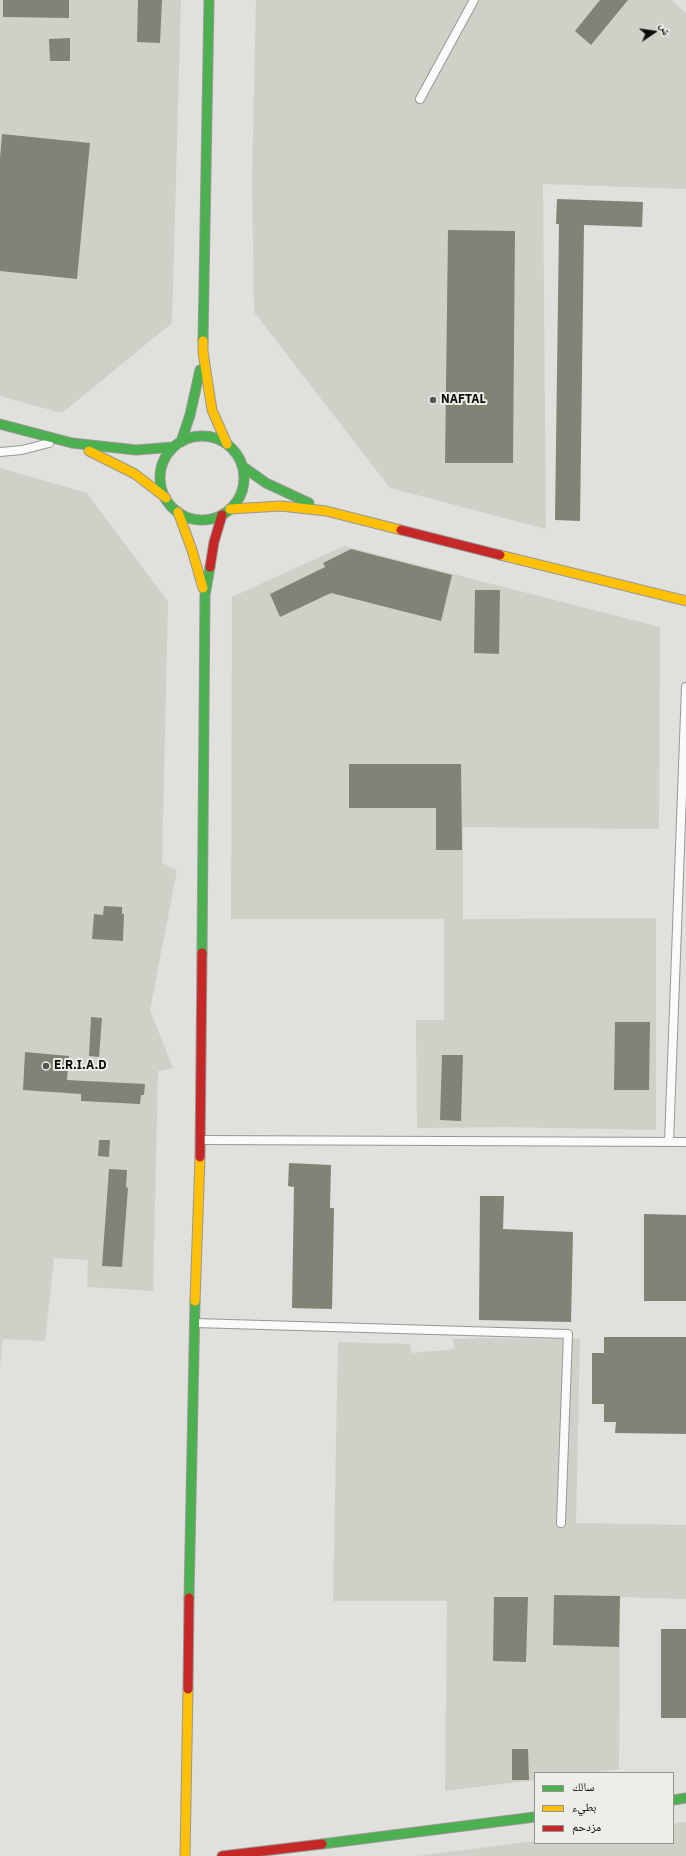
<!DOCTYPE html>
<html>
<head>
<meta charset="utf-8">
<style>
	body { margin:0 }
	#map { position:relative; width:686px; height:1856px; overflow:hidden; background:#e0e0dc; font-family:"IBM Plex Sans","Noto Naskh Arabic",sans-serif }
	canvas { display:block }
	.legend { position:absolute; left:534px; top:1772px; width:140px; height:72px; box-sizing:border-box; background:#eeeee8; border:1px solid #94948f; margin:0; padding:5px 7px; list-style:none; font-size:12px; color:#0c0c0a }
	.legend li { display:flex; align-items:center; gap:8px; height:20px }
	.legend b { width:20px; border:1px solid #94948f }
	.north { position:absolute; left:634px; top:12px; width:40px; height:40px; -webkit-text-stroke:3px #eeeee8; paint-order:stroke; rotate:77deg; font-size:11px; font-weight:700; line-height:16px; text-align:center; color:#0c0c0a }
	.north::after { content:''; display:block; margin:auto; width:14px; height:18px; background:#0c0c0a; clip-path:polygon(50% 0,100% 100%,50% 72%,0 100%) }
</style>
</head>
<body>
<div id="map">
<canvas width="686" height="1856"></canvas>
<ul class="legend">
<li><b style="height:5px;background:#4caf50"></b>سالك</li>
<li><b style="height:5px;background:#ffc107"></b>بطيء</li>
<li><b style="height:5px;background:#c62828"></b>مزدحم</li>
</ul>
<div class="north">ش</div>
</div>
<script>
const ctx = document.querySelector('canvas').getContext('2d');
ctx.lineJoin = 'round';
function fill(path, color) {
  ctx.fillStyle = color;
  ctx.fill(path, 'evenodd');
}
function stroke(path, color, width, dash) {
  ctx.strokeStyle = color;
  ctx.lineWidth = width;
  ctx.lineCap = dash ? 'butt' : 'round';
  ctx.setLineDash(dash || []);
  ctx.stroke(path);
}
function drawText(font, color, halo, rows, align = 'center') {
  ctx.font = font + ' "IBM Plex Sans",sans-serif';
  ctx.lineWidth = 4;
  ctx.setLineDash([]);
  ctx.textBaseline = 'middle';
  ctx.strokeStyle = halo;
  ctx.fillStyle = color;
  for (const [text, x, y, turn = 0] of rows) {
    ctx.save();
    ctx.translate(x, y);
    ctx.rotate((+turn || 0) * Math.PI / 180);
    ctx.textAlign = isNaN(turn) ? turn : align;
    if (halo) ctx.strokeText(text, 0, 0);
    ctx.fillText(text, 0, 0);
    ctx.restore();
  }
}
fill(new Path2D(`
	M0 0H181L172 323 62 413 0 396Z
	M256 0H671L686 13V189L543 184 546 529 390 488 254 312 252 179Z
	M0 468 87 493 168 602 162 863 177 870 150 1010 173 1068 158 1071 153 1291 87 1287 88 1260 54 1258 45 1341 3 1339 0 1367Z
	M344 546 660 627 659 829 463 827V919L656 918V1130L506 1127 417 1128 416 1020H444V919H231L232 597Z
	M477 1338 580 1339 576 1523 686 1525V1599L620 1597 619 1769 591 1773H535V1780L445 1791 447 1601H333L338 1342 410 1344 412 1353 455 1349 452 1339Z
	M686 1822V1856H417L535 1841V1843H673V1824Z`), '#d0d0c8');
fill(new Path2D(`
	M3 0H69V18L3 17Z
	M138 0H162L160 43 137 42Z
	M600 0H628L591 45 575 31Z
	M70 38V61H50L49 39Z
	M2 134 90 143 77 279 0 271V158Z
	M557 199 643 202 642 227 584 225 580 521 555 520 559 224H556Z
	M448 230 515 231 513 463H445Z
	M351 549 452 575 441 621 331 593 280 617 270 594 325 567 323 563Z
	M475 590H500L499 654 474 653Z
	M349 764H461L462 850H436V808H349Z
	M104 906 122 907V914H124L123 941 92 939 94 914 103 915Z
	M91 1017 102 1018 99 1057 89 1056Z
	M615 1022H650L649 1090H614Z
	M25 1052 69 1056 67 1080 145 1084 144 1095H141L140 1104 81 1101V1094L23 1090Z
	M442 1055H463L461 1121 440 1120Z
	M99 1140H110L109 1157 98 1156Z
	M289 1163 331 1165 330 1208H334L332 1309 292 1308 294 1187 288 1186Z
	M109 1169 127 1170 126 1187 128 1188 122 1267 102 1266Z
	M480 1196H504L503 1229 573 1232 571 1322 479 1320Z
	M644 1214 686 1215V1301H644Z
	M604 1337H686V1434L615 1433 616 1422H604V1404H592V1353H604Z
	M554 1595 620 1596 619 1647 553 1645Z
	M494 1597H528L526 1662 493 1661Z
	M661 1629H686V1718H661Z
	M512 1749H528L529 1780H512Z`), '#828276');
const lane = new Path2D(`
	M420 99 474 0
	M0 452 22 450 49 443
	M202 1140 686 1142
	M669 1142 686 687
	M195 1323 568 1334 561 1523`);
const fast = new Path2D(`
	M203 341 209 0
	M0 424 72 443 136 450 174 447
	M160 478a42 42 0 1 1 84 0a42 42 0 1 1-84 0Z
	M181 442 190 415 200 370
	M242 466 266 483 309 503
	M202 953 205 595 210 567
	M189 1598 195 1301
	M673 1800 686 1798
	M322 1844 535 1817`);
const slow = new Path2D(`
	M203 341V352L212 410 227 444
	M89 451 135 474 166 498
	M230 509 281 506 326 511 401 530
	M178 512 192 550 203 588
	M500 555 686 601
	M195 1301 200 1157
	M185 1856 188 1689`);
const jam = new Path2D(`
	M401 530 500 555
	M210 567 214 542 222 515
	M200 1157 202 953
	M188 1689 189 1598
	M222 1856 322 1844`);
stroke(lane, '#979794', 10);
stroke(fast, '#979794', 11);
stroke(slow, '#979794', 11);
stroke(jam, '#979794', 11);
stroke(lane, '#fafafa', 8);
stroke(fast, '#4caf50', 9);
stroke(slow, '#ffc107', 9);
stroke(jam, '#c62828', 9);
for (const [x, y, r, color] of [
	[433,400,4,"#565654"],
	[46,1066,4,"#565654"]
]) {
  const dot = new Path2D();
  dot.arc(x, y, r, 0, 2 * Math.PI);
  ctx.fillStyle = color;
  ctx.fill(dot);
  stroke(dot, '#eeeee8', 1.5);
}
drawText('bold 12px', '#0c0c0a', '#eeeee8', [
	["NAFTAL",441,400],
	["E.R.I.A.D",54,1066]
], 'left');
</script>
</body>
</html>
